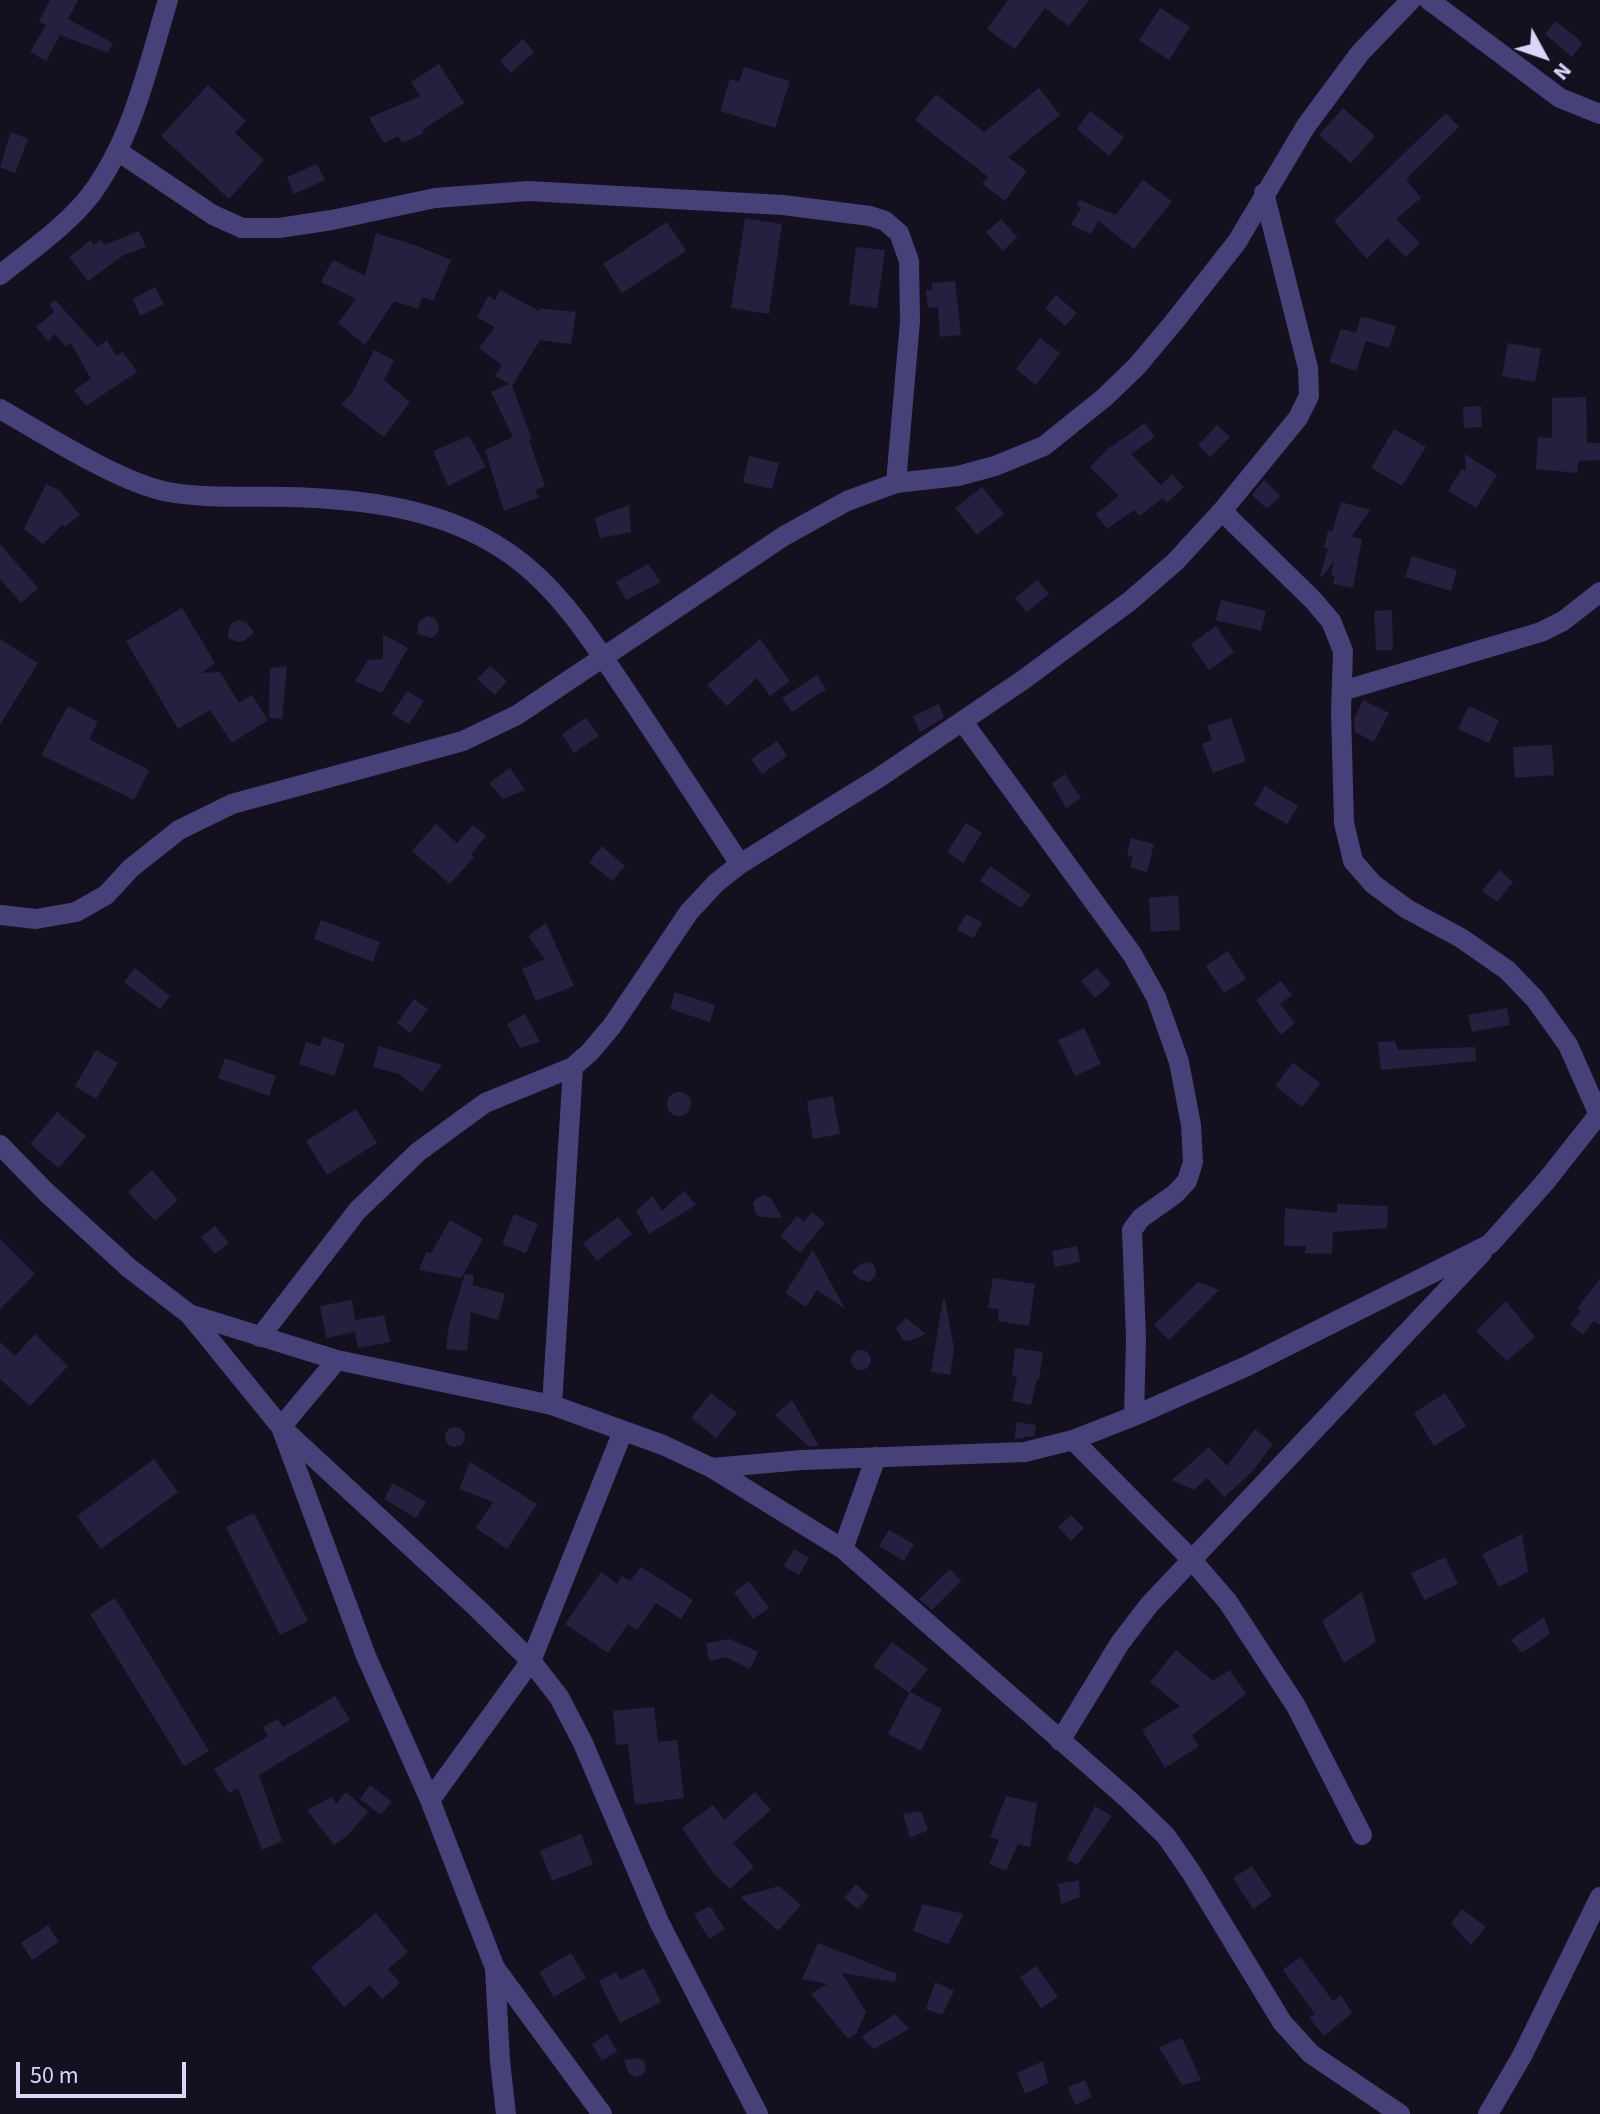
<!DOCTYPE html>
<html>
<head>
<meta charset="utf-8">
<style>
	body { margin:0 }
	#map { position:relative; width:1600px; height:2114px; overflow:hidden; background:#141020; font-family:"Source Sans 3",sans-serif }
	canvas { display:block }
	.north { position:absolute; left:1504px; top:16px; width:80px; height:80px; -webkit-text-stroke:6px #141020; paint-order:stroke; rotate:130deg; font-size:22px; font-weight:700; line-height:32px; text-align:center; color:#dcd5f9 }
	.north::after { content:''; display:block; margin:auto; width:28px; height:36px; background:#dcd5f9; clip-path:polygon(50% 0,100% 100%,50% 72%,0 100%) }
	.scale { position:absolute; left:16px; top:2062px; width:170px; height:36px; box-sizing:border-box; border:4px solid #dcd5f9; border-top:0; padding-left:10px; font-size:24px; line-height:28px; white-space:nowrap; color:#dcd5f9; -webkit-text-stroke:6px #141020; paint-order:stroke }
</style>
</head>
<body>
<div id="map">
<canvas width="1600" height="2114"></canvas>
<div class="north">N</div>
<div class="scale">50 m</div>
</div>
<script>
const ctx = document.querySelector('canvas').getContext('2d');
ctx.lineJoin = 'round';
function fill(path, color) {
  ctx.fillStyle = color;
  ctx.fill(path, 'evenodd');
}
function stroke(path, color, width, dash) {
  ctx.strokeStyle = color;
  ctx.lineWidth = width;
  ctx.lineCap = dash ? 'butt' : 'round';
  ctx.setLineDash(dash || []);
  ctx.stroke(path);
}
fill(new Path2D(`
	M50 0H78L68 19 113 43 108 53 60 35 46 61 30 52 46 25 39 22Z
	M1008 0H1089L1069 26 1045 8 1015 49 987 29Z
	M1160 8 1190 27 1169 60 1139 40Z
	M1556 21 1583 43 1572 57 1545 34Z
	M523 39 534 52 511 73 500 61Z
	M439 64 464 103 422 130 424 133 402 143 398 136 384 143 369 118 420 96 411 82Z
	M744 67 790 81 775 128 720 111 730 79 739 82Z
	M208 85 246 121 235 133 264 160 229 199 161 136Z
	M1039 88 1060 115 1008 157 1027 171 1005 201 982 184 988 177 915 120 936 94 984 132Z
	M1343 108 1375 136 1351 163 1319 135Z
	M1090 111 1124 137 1109 156 1077 129Z
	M1446 113 1459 127 1406 179 1421 198 1396 219 1420 243 1406 257 1387 238 1367 259 1334 221Z
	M11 132 28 139 15 173 0 167Z
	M317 164 325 180 294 194 287 177Z
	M1143 180 1172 201 1134 249 1098 221 1091 234 1071 225 1081 208 1077 205 1080 200 1116 215Z
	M745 218 782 224 769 314 731 308Z
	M1001 219 1017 237 1003 251 986 232Z
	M667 222 686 251 622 293 603 264Z
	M139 231 146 247 124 255 88 281 69 257 91 240 93 245 101 240 104 245Z
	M376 233 417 246 451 260 433 301 422 297 418 309 394 301 365 345 338 323 356 299 321 282 333 260 365 276Z
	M856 247 885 250 877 308 849 304Z
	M955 281 961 335 940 337 938 307 928 308 926 290H932V283Z
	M155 287 164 304 140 316 133 299Z
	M500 290 539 311V308L576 312 571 344 540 340 512 386 532 439 529 440 545 486 535 490 539 497 504 511 485 450 513 437 491 392 509 384 495 376 502 365 479 348 495 327 477 317 488 296 495 300Z
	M1056 295 1077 313 1065 326 1045 308Z
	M55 300 98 347 107 340 116 356 123 352 137 372 86 406 74 390 91 379 71 343 66 347 55 334 48 341 36 327 54 312 49 304Z
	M1361 316 1396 326 1389 348 1366 341 1356 371 1329 362 1341 329 1356 333Z
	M1040 338 1060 353 1036 385 1016 369Z
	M1508 343 1541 349 1535 382 1502 376Z
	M374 350 394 360 384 380 410 402 384 437 341 404 352 393Z
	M1586 397 1587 443H1600V460L1578 461 1577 473 1536 469 1538 437 1552 438V398Z
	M1481 406 1482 427 1464 428 1463 407Z
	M1145 423 1155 437 1131 454 1161 485 1172 474 1184 487 1167 503 1163 498 1139 516 1134 510 1107 529 1096 514 1119 496 1090 467 1109 448Z
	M1217 425 1230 437 1210 457 1198 445Z
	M1394 429 1426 447 1402 486 1371 468Z
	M469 436 486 467 448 486 433 451Z
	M1465 454 1497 475 1476 508 1448 491 1462 469 1466 471Z
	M749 456 779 463 772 489 743 482Z
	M1264 480 1280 496 1267 509 1252 495Z
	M46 484 59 490 80 515 65 527 62 525 43 544 24 529Z
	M982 487 1004 514 977 535 955 508Z
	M1341 502 1370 510 1351 537 1362 539 1353 588 1333 584 1335 576 1331 575 1334 561 1322 577 1320 576 1328 549 1324 548 1328 531 1332 532Z
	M629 505 631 532 600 538 595 518Z
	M0 544 38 588 21 603 0 579Z
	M1412 556 1457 570 1451 591 1405 577Z
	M648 564 661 582 626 600 616 582Z
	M1037 580 1049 594 1027 612 1015 598Z
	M1221 600 1266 611 1261 631 1216 620Z
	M182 608 215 663 202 673 220 672 239 703 252 695 268 720 232 743 210 710 178 729 126 641Z
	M1392 610 1393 650H1376L1374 611Z
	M428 616 435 618 439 627 437 634 431 638 417 634 419 621Z
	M239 620 246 622 254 632 244 641 237 642 228 638 229 628 233 622Z
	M1216 626 1234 652 1209 670 1191 644Z
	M383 634 408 648 382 693 355 681 368 660 383 659Z
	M0 639 38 663 0 725Z
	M760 639 790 681 770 696 757 678 727 706 707 685Z
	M287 666 282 719 269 718 270 668Z
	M490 666 507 681 495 695 477 679Z
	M817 675 826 689 792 712 782 698Z
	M407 691 424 701 409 724 392 714Z
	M1363 700 1389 713 1374 742 1355 732 1354 719Z
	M939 704 944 718 920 732 913 716Z
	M68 706 98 722 89 739 149 770 134 800 41 755Z
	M1469 706 1499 720 1489 743 1458 729Z
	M586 718 599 736 574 753 562 734Z
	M1231 718 1246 761 1213 773 1202 744 1212 740 1207 726Z
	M777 741 787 756 762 774 751 759Z
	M1552 745 1554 775 1515 778 1513 747Z
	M510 768 525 790 503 799 489 783Z
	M1065 774 1081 798 1066 808 1052 783Z
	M1265 786 1298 806 1287 824 1254 805Z
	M966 823 982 833 963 863 947 852Z
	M436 824 457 843 473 825 486 836 471 855 474 857 450 884 412 851Z
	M1131 838 1154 844 1147 872 1130 867 1133 857 1127 856Z
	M602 846 625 866 612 881 589 862Z
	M990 866 1031 895 1021 908 980 881Z
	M1499 870 1513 882 1497 902 1482 891Z
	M1178 895 1180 930 1151 932 1149 898Z
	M966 914 982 922 974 938 957 930Z
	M321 920 380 942 373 962 314 939Z
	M546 923 574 986 536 1001 522 969 545 959 528 936Z
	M1228 951 1246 979 1224 993 1206 966Z
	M135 968 170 996 160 1009 124 982Z
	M1097 968 1111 984 1095 998 1081 981Z
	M1281 981 1292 995 1280 1004 1295 1023 1281 1035 1256 1000Z
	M675 992 715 1005 710 1022 670 1009Z
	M414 999 428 1009 410 1033 397 1023Z
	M1507 1008 1510 1025 1472 1032 1468 1015Z
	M525 1014 540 1042 520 1048 507 1024Z
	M1084 1028 1101 1064 1075 1076 1058 1040Z
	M323 1037 345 1044 334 1076 299 1064 306 1042 320 1046Z
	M1395 1041 1398 1050 1475 1047 1476 1061 1381 1070 1378 1042Z
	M379 1046 442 1065 422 1092 399 1074 373 1067Z
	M96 1050 118 1063 96 1099 75 1086Z
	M225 1058 276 1076 269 1096 218 1078Z
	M1293 1063 1320 1083 1302 1107 1275 1086Z
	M667 1104a12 12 0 1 1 24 0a12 12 0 1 1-24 0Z
	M833 1096 840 1134 813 1139 807 1101Z
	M356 1109 377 1143 327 1175 306 1141Z
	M57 1112 86 1136 59 1168 30 1144Z
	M152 1170 178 1200 155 1221 128 1192Z
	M684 1191 696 1205 649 1234 636 1211 653 1196 662 1211Z
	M764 1195 771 1198 782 1218 762 1217 756 1214 753 1203 757 1198Z
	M1337 1204 1388 1206 1387 1228 1333 1232 1332 1254 1305 1253 1306 1246H1284L1285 1208 1337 1213Z
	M812 1212 825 1223 800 1253 780 1236 797 1216 804 1222Z
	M514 1214 538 1224 526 1253 502 1244Z
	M618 1217 632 1234 597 1261 583 1243Z
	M450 1220 483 1239 461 1278 419 1270 426 1252 431 1253Z
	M215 1226 229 1243 215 1254 201 1237Z
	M0 1239 35 1274 0 1309Z
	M1077 1246 1080 1262 1055 1267 1052 1251Z
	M813 1250 845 1309 817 1290 806 1307 785 1293Z
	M867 1262 873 1264 876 1270 875 1276 869 1282 861 1280 852 1272 861 1264Z
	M465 1274 474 1275 473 1285 505 1294 498 1320 471 1312 467 1351 446 1349 449 1326Z
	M993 1278 1035 1284 1029 1326 998 1321 999 1309 988 1308Z
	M1600 1279V1325L1594 1321 1583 1335 1570 1324 1581 1311 1577 1308Z
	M1198 1282 1219 1290 1169 1340 1154 1325Z
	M943 1299H945L954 1349 950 1375 931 1372Z
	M352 1300 355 1320 384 1315 390 1342 358 1348 355 1332 326 1338 320 1306Z
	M1506 1301 1535 1337 1507 1361 1476 1331Z
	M906 1318 926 1334 909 1341 903 1340 896 1328Z
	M35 1334 68 1366 30 1406 0 1379V1342L15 1356Z
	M1015 1348 1043 1352 1039 1379H1037L1031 1405 1012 1401 1017 1377 1012 1376Z
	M851 1360a10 10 0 1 1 20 0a10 10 0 1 1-20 0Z
	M711 1393 737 1413 716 1438 691 1418Z
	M1445 1393 1466 1426 1434 1446 1414 1413Z
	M792 1400 819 1446 809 1447 775 1415Z
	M1017 1422 1036 1425 1034 1436 1014 1439Z
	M445 1437a10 10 0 1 1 20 0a10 10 0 1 1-20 0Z
	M1255 1429 1273 1444 1252 1472 1224 1497 1207 1478 1194 1490 1172 1480 1209 1447 1227 1466Z
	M154 1459 178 1492 101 1549 77 1516Z
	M470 1462 537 1504 507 1549 476 1528 493 1502 459 1489Z
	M393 1483 426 1502 416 1518 384 1499Z
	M254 1513 308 1621 280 1635 226 1527Z
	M1071 1515 1084 1528 1071 1541 1058 1527Z
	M889 1530 914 1544 904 1561 879 1546Z
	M1522 1534 1528 1572 1499 1587 1482 1554Z
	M794 1549 809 1558 799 1575 784 1566Z
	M1445 1557 1458 1584 1424 1600 1411 1573Z
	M641 1567 693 1600 681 1619 656 1603 637 1630 628 1624 608 1653 565 1624 601 1572 617 1584 622 1576 630 1581Z
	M950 1569 961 1581 932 1610 919 1599Z
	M749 1581 769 1608 753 1619 734 1592Z
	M1362 1592 1376 1642 1344 1663 1322 1621Z
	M115 1598 209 1751 184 1766 90 1614Z
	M1544 1617 1550 1634 1522 1653 1511 1640Z
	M730 1639 758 1652 750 1669 726 1657 709 1661 706 1643Z
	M892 1642 928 1669 910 1692 942 1709 921 1751 888 1734 909 1693 873 1666Z
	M1176 1650 1213 1681 1230 1670 1246 1694 1192 1735 1199 1746 1165 1768 1142 1730 1180 1706 1150 1682Z
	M335 1696 350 1720 259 1775 282 1841 262 1850 238 1788 229 1793 214 1769 268 1736 263 1727 278 1719 283 1727Z
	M654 1707 658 1742 677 1740 684 1798 635 1805 628 1744 616 1745 613 1711Z
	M370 1785 392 1802 381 1815 360 1799Z
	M346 1792 368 1812 347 1836 334 1845 307 1810 332 1797 336 1804Z
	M755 1792 771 1810 733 1843 754 1867 730 1889 714 1874 682 1828 713 1805 724 1820Z
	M1006 1796 1037 1803 1030 1847 1018 1844 1006 1871 989 1864 999 1840 990 1837Z
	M1095 1806 1112 1816 1077 1865 1067 1859Z
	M921 1811 928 1830 910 1838 903 1814Z
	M581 1834 593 1864 552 1881 540 1851Z
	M1252 1866 1272 1896 1253 1909 1233 1878Z
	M1079 1880 1080 1897 1061 1904 1058 1884Z
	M856 1884 869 1896 858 1909 844 1898Z
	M779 1886 801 1905 778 1931 740 1897Z
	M923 1904 964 1914 948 1944 913 1931Z
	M710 1906 725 1929 709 1939 694 1914Z
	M1462 1909 1486 1927 1471 1945 1451 1923Z
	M376 1913 408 1952 388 1969 400 1983 382 1999 370 1985 344 2007 311 1967Z
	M48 1925 59 1942 32 1960 21 1943Z
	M818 1943 897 1974 895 1982 842 1973 866 2012 856 2034 848 2039 811 1994 827 1984 802 1979Z
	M571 1953 586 1978 554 1997 539 1972Z
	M1300 1957 1333 2001 1341 1995 1352 2013 1324 2036 1309 2018 1315 2014 1283 1970Z
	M1036 1966 1058 1997 1041 2008 1020 1977Z
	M644 1968 661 2002 620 2023 599 1981 616 1972 620 1980Z
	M935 1982 954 1991 942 2015 926 2009Z
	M895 2014 909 2029 874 2049 861 2037Z
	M607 2034 617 2051 602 2061 592 2044Z
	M1182 2038 1201 2080 1182 2085 1159 2047Z
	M637 2058 644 2061 646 2069 642 2075 637 2077 629 2074 624 2060Z
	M1043 2061 1048 2083 1025 2094 1017 2073Z
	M1085 2080 1092 2097 1075 2105 1068 2087Z`), '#271f3f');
stroke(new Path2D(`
	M1429 0 1560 98 1600 114
	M119 152 213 215 242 228H279L332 220 435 198 528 191 783 205 870 216 885 221 899 233 909 261 910 321 896 483
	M0 275C30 251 69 224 92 193 133 137 148 66 168 0
	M0 409C44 434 120 483 168 492 209 499 248 496 289 497 363 499 441 508 504 550 558 585 594 644 630 697 667 752 703 808 740 864
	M1222 511 1313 600 1331 621 1343 651 1341 712 1344 823 1353 861 1373 884 1407 909 1461 938 1507 970 1535 999 1568 1045 1599 1115
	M1342 691 1541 632 1563 621 1600 592
	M963 722 1132 954 1156 997 1179 1062 1191 1125 1193 1162 1187 1181 1175 1194 1141 1218 1132 1230 1136 1338 1134 1416
	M0 915 36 919 76 912 106 895 131 868 179 830 232 804 463 741 517 715 784 536 847 501 896 483 958 476 995 466 1044 446 1105 397 1137 366 1174 322 1237 242 1306 126 1360 53 1411 0
	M0 1145 47 1193 129 1268 189 1314 337 1360 552 1405 663 1445 712 1468 802 1460 1025 1452 1073 1440 1134 1416 1247 1366 1490 1244 1546 1181 1600 1113
	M189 1314 281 1427 477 1608 531 1661 559 1697 583 1743 659 1922 758 2114
	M260 1337 357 1211 418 1152 485 1103 573 1067 590 1052 612 1026 689 912 716 883 740 864 880 777 1023 680 1130 601 1175 562 1222 511 1298 418 1309 396 1308 368 1264 193
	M337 1360 281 1427 366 1656 430 1800 495 1968 602 2114
	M552 1405 573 1067
	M1073 1440 1191 1559 1228 1602 1296 1706 1362 1835
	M712 1468 843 1549 1129 1800 1166 1836 1191 1872 1282 2022 1311 2054 1400 2114
	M843 1549 876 1457
	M1060 1741 1120 1643 1149 1605 1482 1253
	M430 1800 531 1661 623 1431
	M495 1968 500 2061 506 2114
	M1488 2114 1522 2056 1600 1897`), '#474179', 20);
</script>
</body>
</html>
